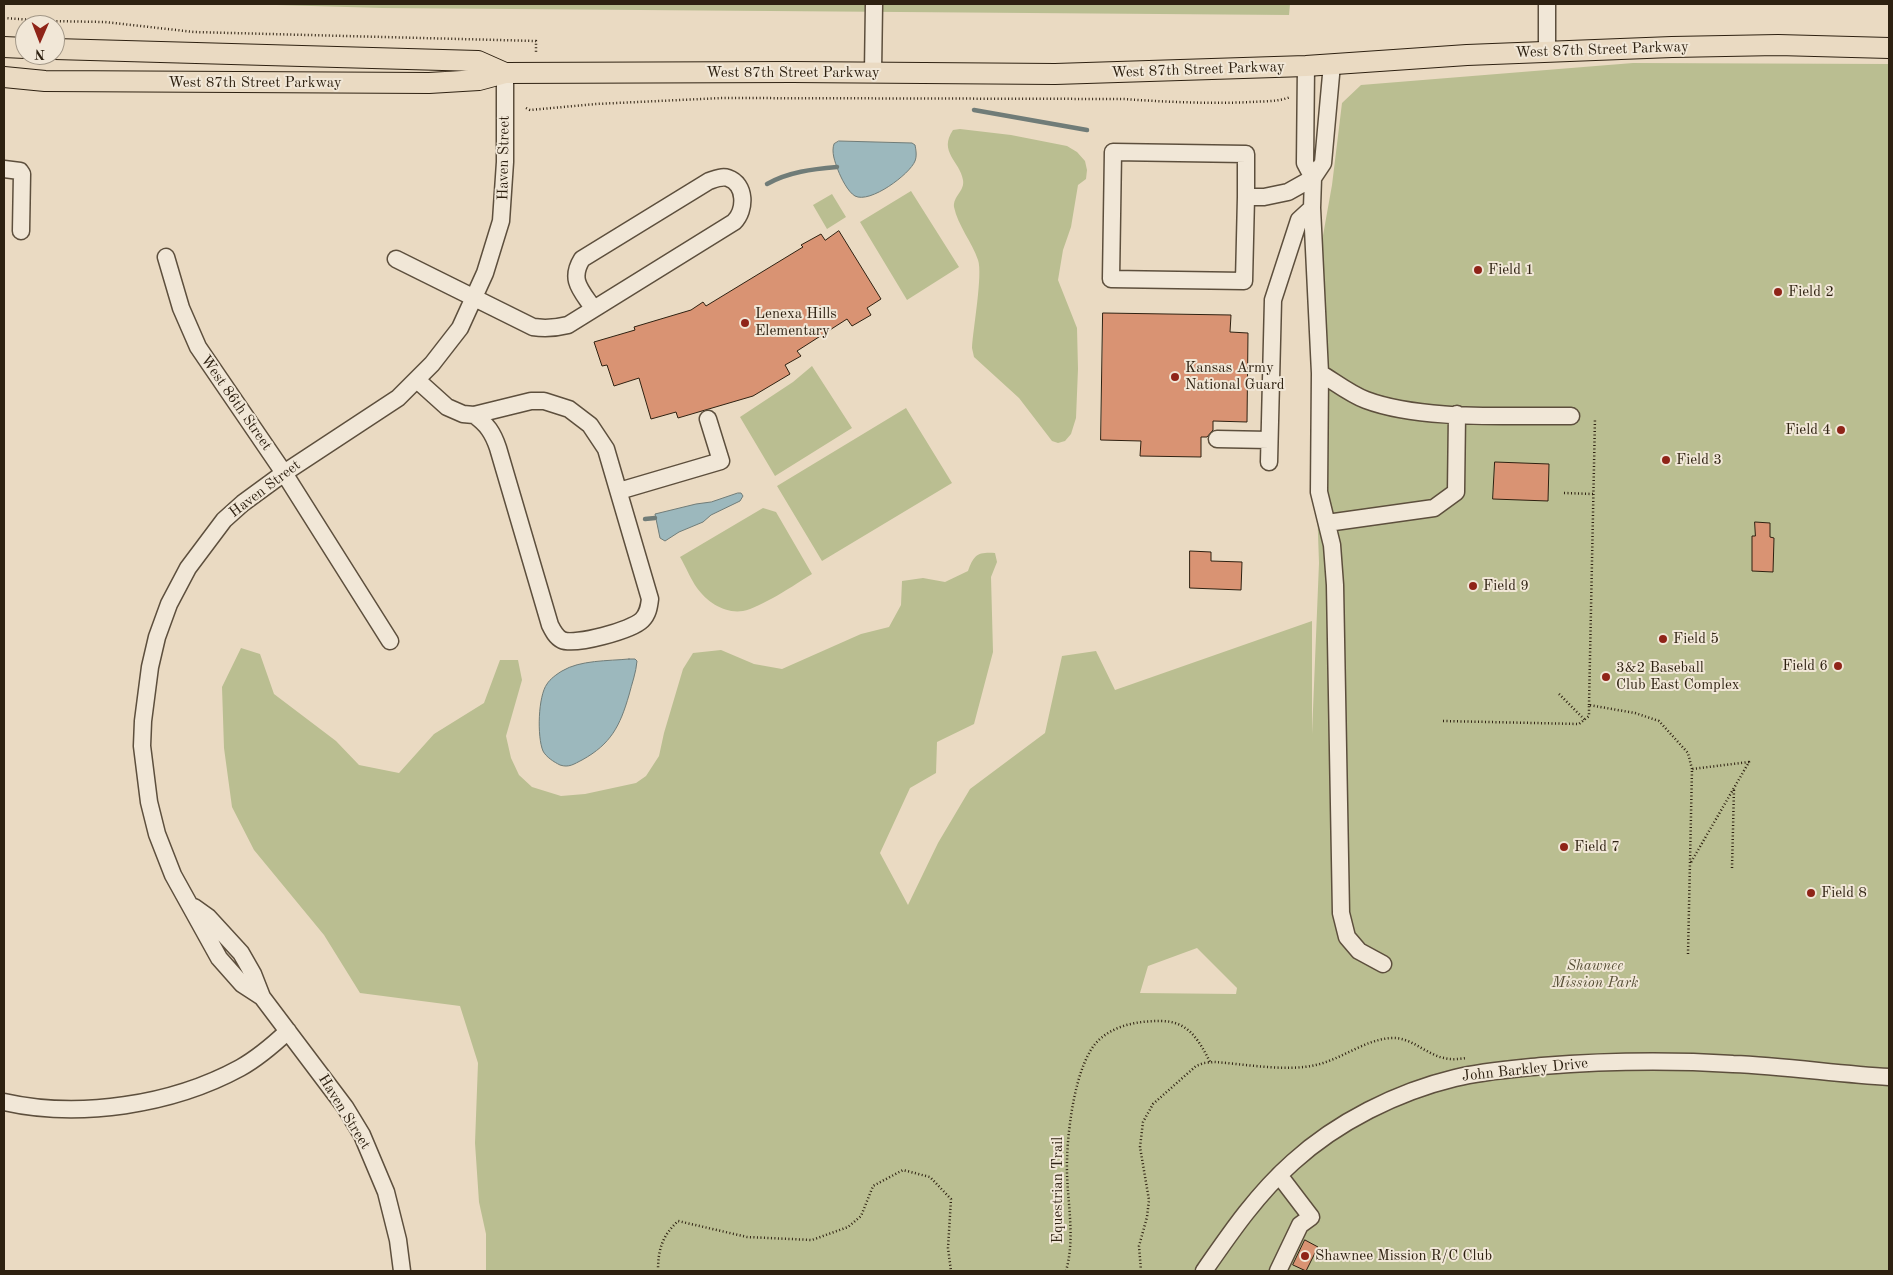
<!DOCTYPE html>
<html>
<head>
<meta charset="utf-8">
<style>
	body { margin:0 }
	#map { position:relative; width:1893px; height:1275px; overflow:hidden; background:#eadac2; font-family:"Old Standard TT",serif }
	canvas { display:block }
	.frame { position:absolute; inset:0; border:5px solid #2e2111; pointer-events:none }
	.north { position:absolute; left:15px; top:15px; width:50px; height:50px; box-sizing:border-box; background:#f1e7d7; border:1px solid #a39888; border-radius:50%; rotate:181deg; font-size:14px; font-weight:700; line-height:20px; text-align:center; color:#2e2111 }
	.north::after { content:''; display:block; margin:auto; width:18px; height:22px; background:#8f2418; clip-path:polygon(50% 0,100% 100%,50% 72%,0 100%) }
</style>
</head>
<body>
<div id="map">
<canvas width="1893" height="1275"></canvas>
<div class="frame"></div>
<div class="north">N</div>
</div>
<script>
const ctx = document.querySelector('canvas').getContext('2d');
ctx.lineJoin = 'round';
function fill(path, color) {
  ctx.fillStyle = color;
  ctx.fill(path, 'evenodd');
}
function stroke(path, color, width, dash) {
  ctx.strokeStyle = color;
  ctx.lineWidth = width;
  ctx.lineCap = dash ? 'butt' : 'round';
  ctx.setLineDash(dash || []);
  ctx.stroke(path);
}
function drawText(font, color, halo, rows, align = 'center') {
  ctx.font = font + ' "Old Standard TT",serif';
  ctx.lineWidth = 4;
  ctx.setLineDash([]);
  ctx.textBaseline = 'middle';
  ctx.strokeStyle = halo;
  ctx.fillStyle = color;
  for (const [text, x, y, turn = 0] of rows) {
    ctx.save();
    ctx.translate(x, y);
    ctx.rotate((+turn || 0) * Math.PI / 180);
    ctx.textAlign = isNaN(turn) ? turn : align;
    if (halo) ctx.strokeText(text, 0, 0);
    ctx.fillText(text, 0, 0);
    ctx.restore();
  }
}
fill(new Path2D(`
	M241 4H1290L1289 15 382 8Z
	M1633 63 1889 64V1271H486V1234L479 1202 475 1143 478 1063 460 1006 360 993 324 935 254 850 232 807 224 748 222 687 241 648 260 654 274 694 336 741 359 765 399 773 434 734 484 703 500 660H518L522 680 506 736 511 758 519 775 532 787 561 796 585 794 636 783 646 776 659 756 664 733 683 669 693 653 721 650 754 664 782 669 861 634 889 627 901 605 902 581 923 578 945 582 968 571C974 555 977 552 995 553L997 562 991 577 993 652 974 724 937 742 936 773 910 788 880 853 908 905 938 843 970 789 1045 733 1062 656 1096 651 1115 690 1312 621V734L1319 563 1312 358 1322 241 1332 185 1342 103 1361 85ZM1197 948 1237 988 1236 994 1140 993 1148 966Z
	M960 129 1011 135 1067 146 1077 152 1085 161 1087 170 1086 179 1078 185 1071 227 1063 250 1058 280 1077 328 1078 369 1076 418 1071 434 1065 441 1058 443 1052 441 1019 398 974 357 972 348C973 329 983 274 978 260 972 242 958 226 954 207 953 196 965 191 963 180 960 161 938 152 953 130Z
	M911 191 959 267 907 300 860 222Z
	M832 194 846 217 827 229 813 205Z
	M812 366 852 428 775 476 740 417 793 382Z
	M906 408 952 483 822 561 777 486Z
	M763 508 776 512 812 574C796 584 760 608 743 611 725 614 707 602 697 588 690 578 686 567 680 557Z`), '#babe91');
const water = new Path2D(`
	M839 141 912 143 915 145C916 150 917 156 915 161 910 174 870 204 855 196 848 192 841 178 838 170 835 162 831 152 834 144Z
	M738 493H741L743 496 740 501 711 515 703 522 679 532 665 541 660 538 655 514 696 504 711 502Z
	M629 659H635L637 661C636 673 632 683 629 695 620 726 611 744 582 760 574 764 569 768 560 765 554 762 546 757 543 751 537 737 538 696 547 684 550 679 557 674 562 671 580 660 608 661 629 659Z`);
fill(water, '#9cb8bd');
stroke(water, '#707c78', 1);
stroke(new Path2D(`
	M974 110 1087 130
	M767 184C788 172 813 169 837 167
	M645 519 655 518`), '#707c78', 4.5);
const building = new Path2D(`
	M839 231 881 299 867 308 871 315 852 326 847 319 797 351 801 356 785 365 790 374 753 396 678 418 676 412 651 419 639 378 614 386 607 365 602 366 594 342 635 330 634 327 691 310 703 302 706 306 803 247 801 245 821 234 825 240Z
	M1103 313 1231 315 1230 332 1248 333 1247 422 1213 421V430L1207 437H1201V457L1140 456 1141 441 1101 440Z
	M1495 462 1549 464 1548 501 1493 499Z
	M1755 522 1770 523V537L1774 538 1773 572 1752 571V536H1755Z
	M1190 551 1211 552V561L1242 562 1241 590 1190 588Z
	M1305 1240 1318 1247 1306 1271 1293 1265Z`);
fill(building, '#d99373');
stroke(building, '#2e2111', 1);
const minor = new Path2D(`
	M1547 52V4
	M1306 66 1305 163 1313 178 1312 208 1320 373 1319 492 1332 545 1335 585 1341 913 1347 937 1359 951 1383 964
	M873 72 874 4
	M4 169 20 171 22 174 21 231
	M1246 197V154L1113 152 1111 279 1244 281 1246 197H1264L1288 192 1313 178 1323 163 1332 64
	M166 257 181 308 198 347 284 473 390 641
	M396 259 533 327C546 329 556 328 568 325L734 222C746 210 746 184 728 178 722 176 715 179 709 181L582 259C569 280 581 290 593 308
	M1320 373C1335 382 1350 394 1366 400 1422 421 1510 415 1571 416
	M417 380 447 407 463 414 474 415 531 401H544L569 409 590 425 606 449 650 599C649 607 648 614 642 620 632 630 575 646 562 640 556 637 553 631 550 625L498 448C493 433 487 424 474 415
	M1217 439 1269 440
	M1269 462 1273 300 1299 220 1312 208
	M619 491 721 461 708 419
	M1327 523 1434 508 1456 492 1457 414
	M194 907 208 917 241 953 253 974 262 997 345 1107 362 1135 386 1192 398 1240 402 1271
	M262 997 242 984 219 958 173 875 157 834 149 802 142 746 143 721 150 667 157 637 169 604 188 568 224 520 243 503 284 473 398 398 432 364 460 328 485 273 501 221 505 162V73
	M4 1102C79 1119 172 1105 240 1068 258 1058 273 1045 288 1031
	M1204 1271C1231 1232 1257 1194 1293 1162 1337 1122 1397 1092 1455 1078 1483 1071 1513 1069 1542 1066 1605 1061 1669 1060 1733 1064 1785 1066 1837 1074 1889 1077
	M1278 1271 1300 1225 1311 1217 1279 1175`);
const major = new Path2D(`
	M4 47 25 48
	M55 49 478 61 505 73
	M4 77 45 81 429 83 479 80 505 73 792 72 1055 74 1306 66 1467 55 1672 47 1778 45 1889 48`);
stroke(minor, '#5d4f3d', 19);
stroke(major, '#2e2111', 22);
stroke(new Path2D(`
	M4 18 48 21 105 22 194 32 536 41V52
	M526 108 530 110 596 104 722 98 1124 99C1166 102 1209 104 1252 102 1264 101 1278 102 1290 97
	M1564 493 1593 494
	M1559 694 1585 720
	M1589 705 1595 418
	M1443 721 1579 724 1589 716V705L1635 713 1659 721 1688 753 1692 769
	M1732 868 1734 789
	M1688 954 1692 769 1749 762 1690 864
	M658 1271C658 1250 662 1236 678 1221L747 1237 812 1240 848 1227 861 1216 873 1186 903 1170 930 1177 951 1199 948 1248 951 1271
	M1066 1271C1075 1239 1068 1206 1067 1173 1066 1140 1074 1061 1100 1039 1117 1024 1140 1021 1161 1021 1188 1021 1199 1040 1210 1062
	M1141 1271 1139 1246 1147 1217 1149 1200 1140 1147 1143 1122 1153 1104 1196 1066 1204 1063 1214 1062C1246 1064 1285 1072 1316 1065 1342 1059 1364 1040 1391 1038 1412 1037 1425 1054 1444 1058 1451 1060 1459 1059 1466 1058`), '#2e2111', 2.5, [1, 2.5]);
stroke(minor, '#f1e7d7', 16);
stroke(major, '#eadac2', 20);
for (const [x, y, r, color] of [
	[1478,270,5,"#8f2418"],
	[1778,292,5,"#8f2418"],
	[745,323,5,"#8f2418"],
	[1175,377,5,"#8f2418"],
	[1841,430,5,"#8f2418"],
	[1666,460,5,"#8f2418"],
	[1473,586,5,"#8f2418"],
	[1663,639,5,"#8f2418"],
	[1838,666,5,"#8f2418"],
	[1606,677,5,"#8f2418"],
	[1564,847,5,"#8f2418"],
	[1811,893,5,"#8f2418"],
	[1305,1256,5,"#8f2418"]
]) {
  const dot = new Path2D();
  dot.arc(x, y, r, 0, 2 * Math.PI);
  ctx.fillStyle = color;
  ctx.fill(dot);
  stroke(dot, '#f1e7d7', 2);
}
drawText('15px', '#2e2111', '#f1e7d7', [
	["West 87th Street Parkway",1602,50,-2],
	["West 87th Street Parkway",1198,70,-2],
	["West 87th Street Parkway",793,73],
	["West 87th Street Parkway",255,83],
	["Haven Street",504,158,-89],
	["West 86th Street",236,403,55],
	["Haven Street",265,489,-37],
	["John Barkley Drive",1525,1070,-6],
	["Haven Street",344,1112,58],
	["Equestrian Trail",1058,1190,-90]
]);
drawText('15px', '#2e2111', '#f1e7d7', [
	["Field 1",1488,270],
	["Field 2",1788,292],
	["Lenexa Hills",755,314],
	["Elementary",755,331],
	["Kansas Army",1185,368],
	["National Guard",1185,385],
	["Field 4",1831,430,"right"],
	["Field 3",1676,460],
	["Field 9",1483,586],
	["Field 5",1673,639],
	["Field 6",1828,666,"right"],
	["3&2 Baseball",1616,668],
	["Club East Complex",1616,685],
	["Field 7",1574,847],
	["Field 8",1821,893],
	["Shawnee Mission R/C Club",1315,1256]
], 'left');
drawText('italic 15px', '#585037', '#f1e7d7', [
	["Shawnee",1595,966],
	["Mission Park",1595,983]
]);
</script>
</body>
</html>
